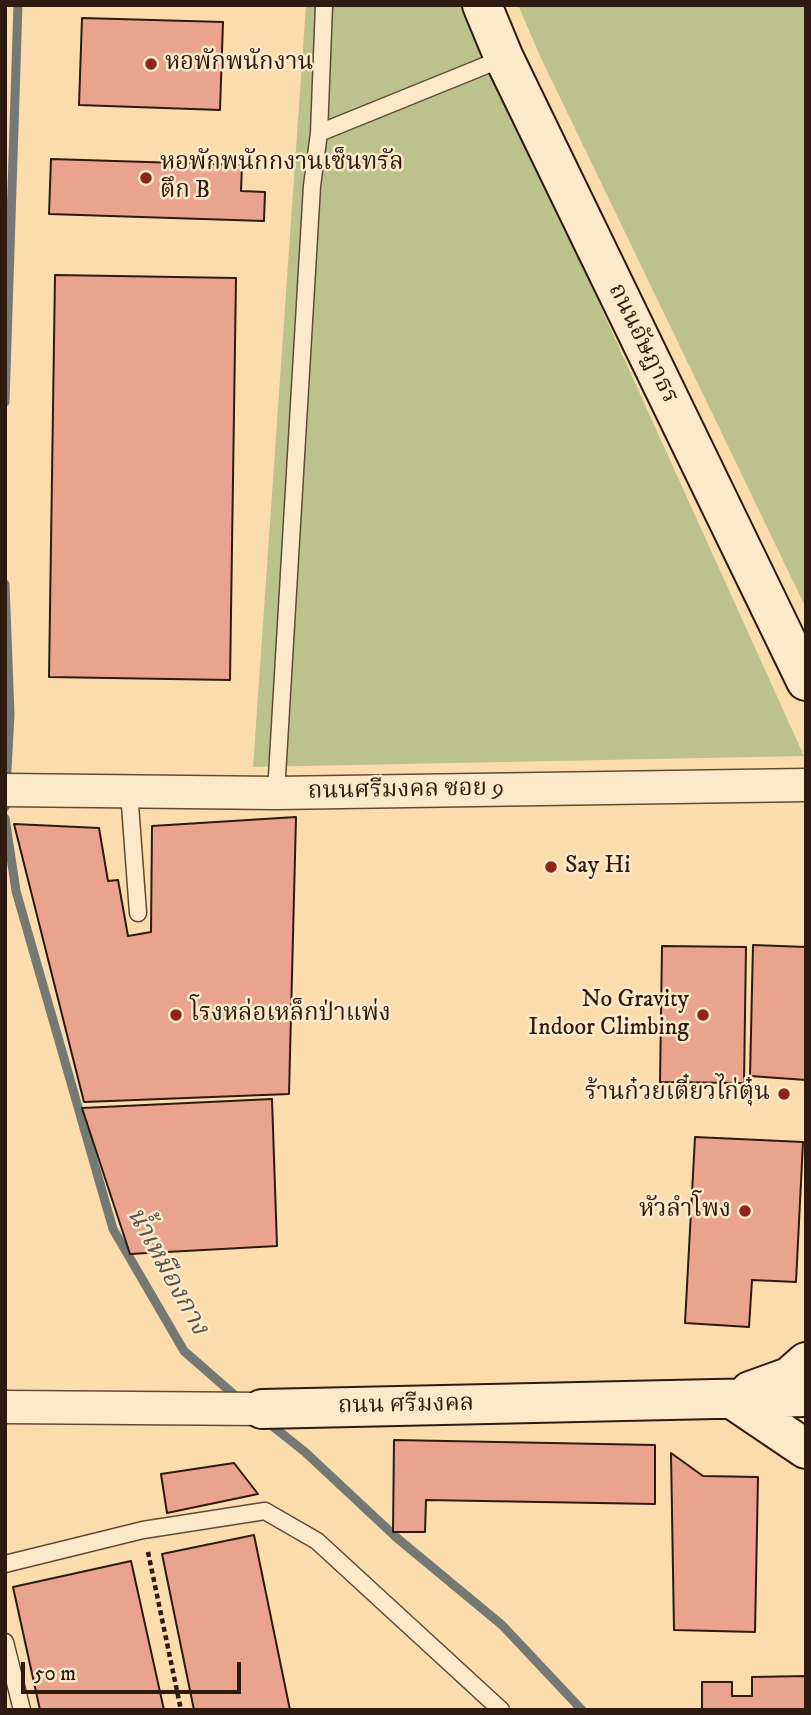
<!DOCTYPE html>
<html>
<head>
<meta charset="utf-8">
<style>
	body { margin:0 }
	#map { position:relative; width:811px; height:1715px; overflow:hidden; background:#fbddad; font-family:"IM FELL DW Pica",serif }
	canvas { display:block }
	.frame { position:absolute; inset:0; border:7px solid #2e1a0e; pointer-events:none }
	.scale { position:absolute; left:21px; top:1662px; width:220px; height:32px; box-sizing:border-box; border:4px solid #2e1a0e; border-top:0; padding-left:9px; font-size:21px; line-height:24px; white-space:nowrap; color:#2e1a0e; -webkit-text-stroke:5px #fce9ca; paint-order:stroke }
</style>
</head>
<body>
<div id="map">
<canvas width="811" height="1715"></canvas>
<div class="frame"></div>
<div class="scale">50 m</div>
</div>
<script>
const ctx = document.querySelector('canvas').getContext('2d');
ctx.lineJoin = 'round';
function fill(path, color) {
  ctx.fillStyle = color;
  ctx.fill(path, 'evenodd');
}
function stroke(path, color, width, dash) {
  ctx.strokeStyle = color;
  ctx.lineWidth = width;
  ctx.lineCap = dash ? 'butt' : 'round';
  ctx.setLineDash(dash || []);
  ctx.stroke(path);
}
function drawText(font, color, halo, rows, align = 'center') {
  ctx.font = font + ' "IM FELL DW Pica","Noto Serif Thai",serif';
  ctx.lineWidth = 5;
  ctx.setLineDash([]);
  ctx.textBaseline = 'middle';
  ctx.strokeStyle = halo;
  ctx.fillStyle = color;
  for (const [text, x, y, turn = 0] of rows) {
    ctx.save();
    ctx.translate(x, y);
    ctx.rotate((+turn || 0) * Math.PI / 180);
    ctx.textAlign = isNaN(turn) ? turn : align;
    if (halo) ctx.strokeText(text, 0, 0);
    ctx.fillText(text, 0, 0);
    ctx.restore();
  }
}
fill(new Path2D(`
	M306 5H464L804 756 253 767Z
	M518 5H806V608L540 56Z`), '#bcc28b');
stroke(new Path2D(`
	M5 402 18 5
	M5 584 10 714 5 807
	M5 818 16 891 113 1229 184 1351 239 1399
	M266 1421 305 1452 397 1538 502 1625 582 1710`), '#757973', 9);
const building = new Path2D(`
	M82 18 223 22 220 110 79 105Z
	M51 159 242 165 241 191 265 192 264 221 49 214Z
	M55 275 236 278 230 680 49 677Z
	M296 817 289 1094 84 1102 14 824 99 828 108 881 118 880 128 936 151 932 152 826Z
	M753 945 806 947V1080L750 1076Z
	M662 946 746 947 744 1083 660 1082Z
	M272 1099 277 1246 130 1254 82 1108Z
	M695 1137 803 1142 796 1282 752 1280 749 1327 685 1323Z
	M394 1440 655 1445V1504L426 1500 425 1532H393Z
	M671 1453 703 1476 758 1477 755 1632 674 1630Z
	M234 1463 258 1494 167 1513 161 1474Z
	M254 1535 290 1710H194L162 1554Z
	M131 1561 164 1710H40L13 1587Z
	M806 1676V1710H702V1682H732V1696H752V1677Z`);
fill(building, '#eaa48d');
stroke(building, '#2e1a0e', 2);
const lane = new Path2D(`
	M319 133 324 5
	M129 791 138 913
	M276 793 312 186 319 133 504 58
	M5 1564 143 1530 265 1511 317 1541 501 1710
	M5 1642 22 1710`);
const street = new Path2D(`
	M5 790 276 793 806 785
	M5 1407 262 1409`);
const secondary = new Path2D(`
	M482 5 504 58 806 681
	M750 1391 789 1377 806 1362
	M732 1399 806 1449
	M262 1409 806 1397`);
stroke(lane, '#614b36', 19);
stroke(street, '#614b36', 35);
stroke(secondary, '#2e1a0e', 42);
stroke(new Path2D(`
	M148 1552 181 1710`), '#2e1a0e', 4.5, [5, 3.5]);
stroke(lane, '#fce9ca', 16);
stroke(street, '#fce9ca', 32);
stroke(secondary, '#fce9ca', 38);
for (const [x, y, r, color] of [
	[151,64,7,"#8f2418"],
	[146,178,7,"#8f2418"],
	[551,867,7,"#8f2418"],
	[176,1015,7,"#8f2418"],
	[703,1015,7,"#8f2418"],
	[784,1094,7,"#8f2418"],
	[745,1211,7,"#8f2418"]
]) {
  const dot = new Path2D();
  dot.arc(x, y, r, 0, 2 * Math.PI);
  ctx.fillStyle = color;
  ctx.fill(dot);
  stroke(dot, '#fce9ca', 2.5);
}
drawText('24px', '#2e1a0e', '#fce9ca', [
	["หอพักพนักงาน",165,64],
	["หอพักพนักกงานเซ็นทรัล",160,164],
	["ตึก B",160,192],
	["Say Hi",565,867],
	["No Gravity",689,1001,"right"],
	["Indoor Climbing",689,1029,"right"],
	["โรงหล่อเหล็กป่าแพ่ง",190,1015],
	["ร้านก๋วยเตี๋ยวไก่ตุ๋น",770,1094,"right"],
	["หัวลำโพง",731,1211,"right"]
], 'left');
drawText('24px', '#2e1a0e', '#fce9ca', [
	["ถนนอัษฎาธร",642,344,64],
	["ถนนศรีมงคล ซอย 9",406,791,-1],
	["ถนน ศรีมงคล",406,1406,-1]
]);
drawText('italic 26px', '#585149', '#fce9ca', [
	["น้ำเหมืองกาง",166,1272,61]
]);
</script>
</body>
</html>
